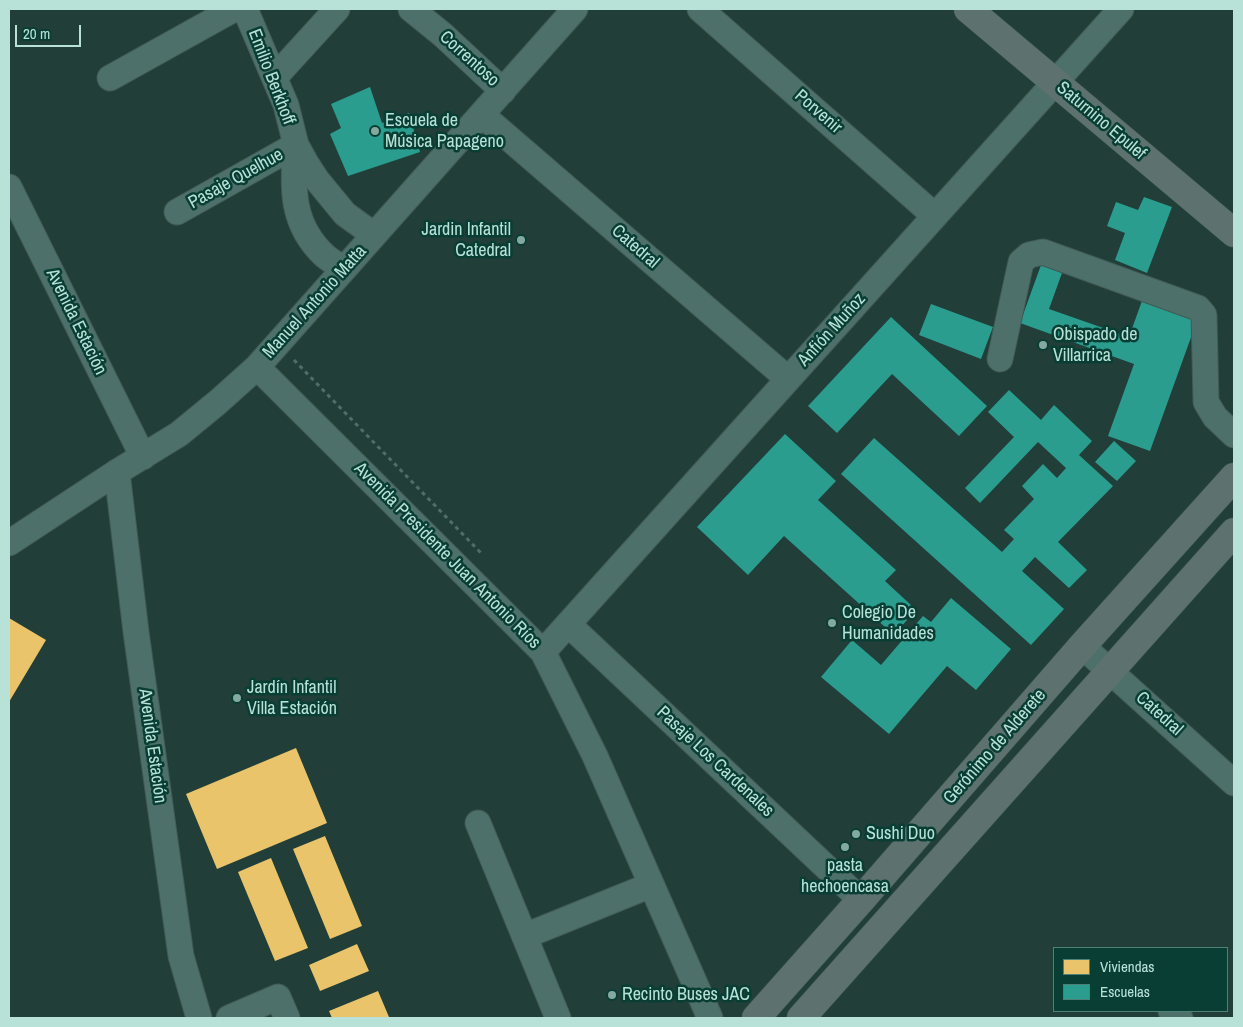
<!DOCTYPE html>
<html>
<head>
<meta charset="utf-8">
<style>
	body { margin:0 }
	#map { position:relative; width:1243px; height:1027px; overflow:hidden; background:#223e39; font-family:"Archivo Narrow",sans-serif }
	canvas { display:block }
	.frame { position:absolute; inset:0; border:10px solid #b8e2d8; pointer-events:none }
	.legend { position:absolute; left:1053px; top:947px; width:175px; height:65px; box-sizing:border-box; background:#093e35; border:1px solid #4f8076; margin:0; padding:6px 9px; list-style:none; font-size:15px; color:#b8e2d8 }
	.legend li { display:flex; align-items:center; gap:10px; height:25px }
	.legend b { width:25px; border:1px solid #4f8076 }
	.scale { position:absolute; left:15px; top:25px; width:66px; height:22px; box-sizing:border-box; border:2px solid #b8e2d8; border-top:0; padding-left:6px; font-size:15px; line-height:18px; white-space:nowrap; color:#b8e2d8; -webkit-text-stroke:4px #093e35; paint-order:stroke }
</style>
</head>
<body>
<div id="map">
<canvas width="1243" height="1027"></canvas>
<div class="frame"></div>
<ul class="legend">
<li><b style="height:14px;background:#e9c46a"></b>Viviendas</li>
<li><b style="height:14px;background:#2a9d8f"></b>Escuelas</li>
</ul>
<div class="scale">20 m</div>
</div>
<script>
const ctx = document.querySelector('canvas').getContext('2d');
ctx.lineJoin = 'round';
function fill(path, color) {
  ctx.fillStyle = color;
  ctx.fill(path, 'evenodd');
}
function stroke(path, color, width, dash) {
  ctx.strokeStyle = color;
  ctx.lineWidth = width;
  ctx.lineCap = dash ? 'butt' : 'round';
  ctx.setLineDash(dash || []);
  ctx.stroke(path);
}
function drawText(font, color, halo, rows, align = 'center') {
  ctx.font = font + ' "Archivo Narrow",sans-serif';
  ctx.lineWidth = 5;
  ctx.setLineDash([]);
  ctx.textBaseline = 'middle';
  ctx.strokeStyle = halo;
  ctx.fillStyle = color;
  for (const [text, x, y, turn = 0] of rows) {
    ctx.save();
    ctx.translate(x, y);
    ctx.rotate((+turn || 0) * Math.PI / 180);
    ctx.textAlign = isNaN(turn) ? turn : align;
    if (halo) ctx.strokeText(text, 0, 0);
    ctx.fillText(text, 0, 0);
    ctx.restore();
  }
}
fill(new Path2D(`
	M9 618 46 640 9 702Z
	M296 748 327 823 217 869 186 794Z
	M325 836 362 926 330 939 293 849Z
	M271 858 308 948 275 961 238 872Z
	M357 944 369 971 320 991 309 965Z
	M378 991 389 1017 386 1018H332L329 1011Z`), '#e9c46a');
fill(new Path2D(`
	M370 87 382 123 409 113 420 152 348 176 330 134 341 128 331 104Z
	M1144 197 1172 207 1147 273 1115 260 1125 233 1107 226 1116 202 1138 210Z
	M1041 265 1062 273 1049 309 1129 337 1143 298 1198 318 1150 451 1108 436 1134 364 1020 323Z
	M931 304 993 327 981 359 919 335Z
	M891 317 987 406 959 436 892 374 837 433 808 406Z
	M1009 390 1041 420 1054 405 1092 441 1079 455 1113 486 1058 542 1087 570 1069 588 1035 557 1022 571 1064 609 1031 645 841 474 874 438 1002 552 1014 539 1004 530 1034 499 1022 486 1043 464 1057 478 1066 468 1038 442 980 503 965 488 1014 437 988 412Z
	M785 434 836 481 818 500 896 570 885 581 911 605 902 616 907 620 894 635 784 536 748 575 697 527Z
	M1114 441 1136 461 1117 481 1095 462Z
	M951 598 1011 649 976 690 947 666 889 734 821 677 852 640 881 665 923 616 931 622Z`), '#2a9d8f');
const minor = new Path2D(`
	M245 9 286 105 296 145 306 163 317 180 345 214 374 235
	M411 9 443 35 503 91
	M700 9 935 216
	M275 77 337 9
	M110 78 234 9
	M482 115 788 379
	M296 145C292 187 291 225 325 256 331 261 338 265 344 269
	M9 187 143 457
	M177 212 296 145
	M1000 359 1021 262 1029 255 1043 252 1198 308 1204 315 1206 402 1215 417 1234 435
	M257 367 543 652 595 756 710 1018
	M117 472 136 632 181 956 199 1018
	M9 543 117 472 179 434 218 402 257 367 575 9
	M568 624 861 900
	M1082 646 1234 783
	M543 652 1121 9
	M478 823 558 1018
	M525 936 651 885
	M1171 1011 1180 1018
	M229 1018 278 997 287 1018`);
const major = new Path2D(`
	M968 9 1234 233
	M756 1018 861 900 1082 646 1234 477
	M801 1018 1234 532`);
stroke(minor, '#415a55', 27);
stroke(major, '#415a55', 29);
stroke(new Path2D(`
	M294 360 481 553`), '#516d68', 3, [4, 4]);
stroke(minor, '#4e706a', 25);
stroke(major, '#5d726f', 28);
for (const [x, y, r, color] of [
	[375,131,5,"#84a9a0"],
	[521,240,5,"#84a9a0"],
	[1043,345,5,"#84a9a0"],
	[832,623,5,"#84a9a0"],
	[237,698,5,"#84a9a0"],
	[856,834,5,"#84a9a0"],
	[845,847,5,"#84a9a0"],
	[612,995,5,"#84a9a0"]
]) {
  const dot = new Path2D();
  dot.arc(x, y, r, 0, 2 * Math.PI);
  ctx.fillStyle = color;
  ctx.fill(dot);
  stroke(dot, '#093e35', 2);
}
drawText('18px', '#b8e2d8', '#093e35', [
	["Correntoso",469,59,42],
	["Emilio Berkhoff",271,77,69],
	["Porvenir",818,112,41],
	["Saturnino Epulef",1101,121,40],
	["Pasaje Quelhue",236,179,-29],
	["Catedral",635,247,41],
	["Manuel Antonio Matta",315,302,-48],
	["Avenida Estación",76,322,64],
	["Anfión Muñoz",832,330,-48],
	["Avenida Presidente Juan Antonio Ríos",447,556,45],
	["Catedral",1159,714,42],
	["Avenida Estación",152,746,82],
	["Gerónimo de Alderete",995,747,-49],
	["Pasaje Los Cardenales",715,762,43]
]);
drawText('18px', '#b8e2d8', '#093e35', [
	["Escuela de",385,121],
	["Música Papageno",385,142],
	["Jardin Infantil",511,230,"right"],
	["Catedral",511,251,"right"],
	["Obispado de",1053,335],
	["Villarrica",1053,356],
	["Colegio De",842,613],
	["Humanidades",842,634],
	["Jardín Infantil",247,688],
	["Villa Estación",247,709],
	["Sushi Duo",866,834],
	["pasta",845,866,"center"],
	["hechoencasa",845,887,"center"],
	["Recinto Buses JAC",622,995]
], 'left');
</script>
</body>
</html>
